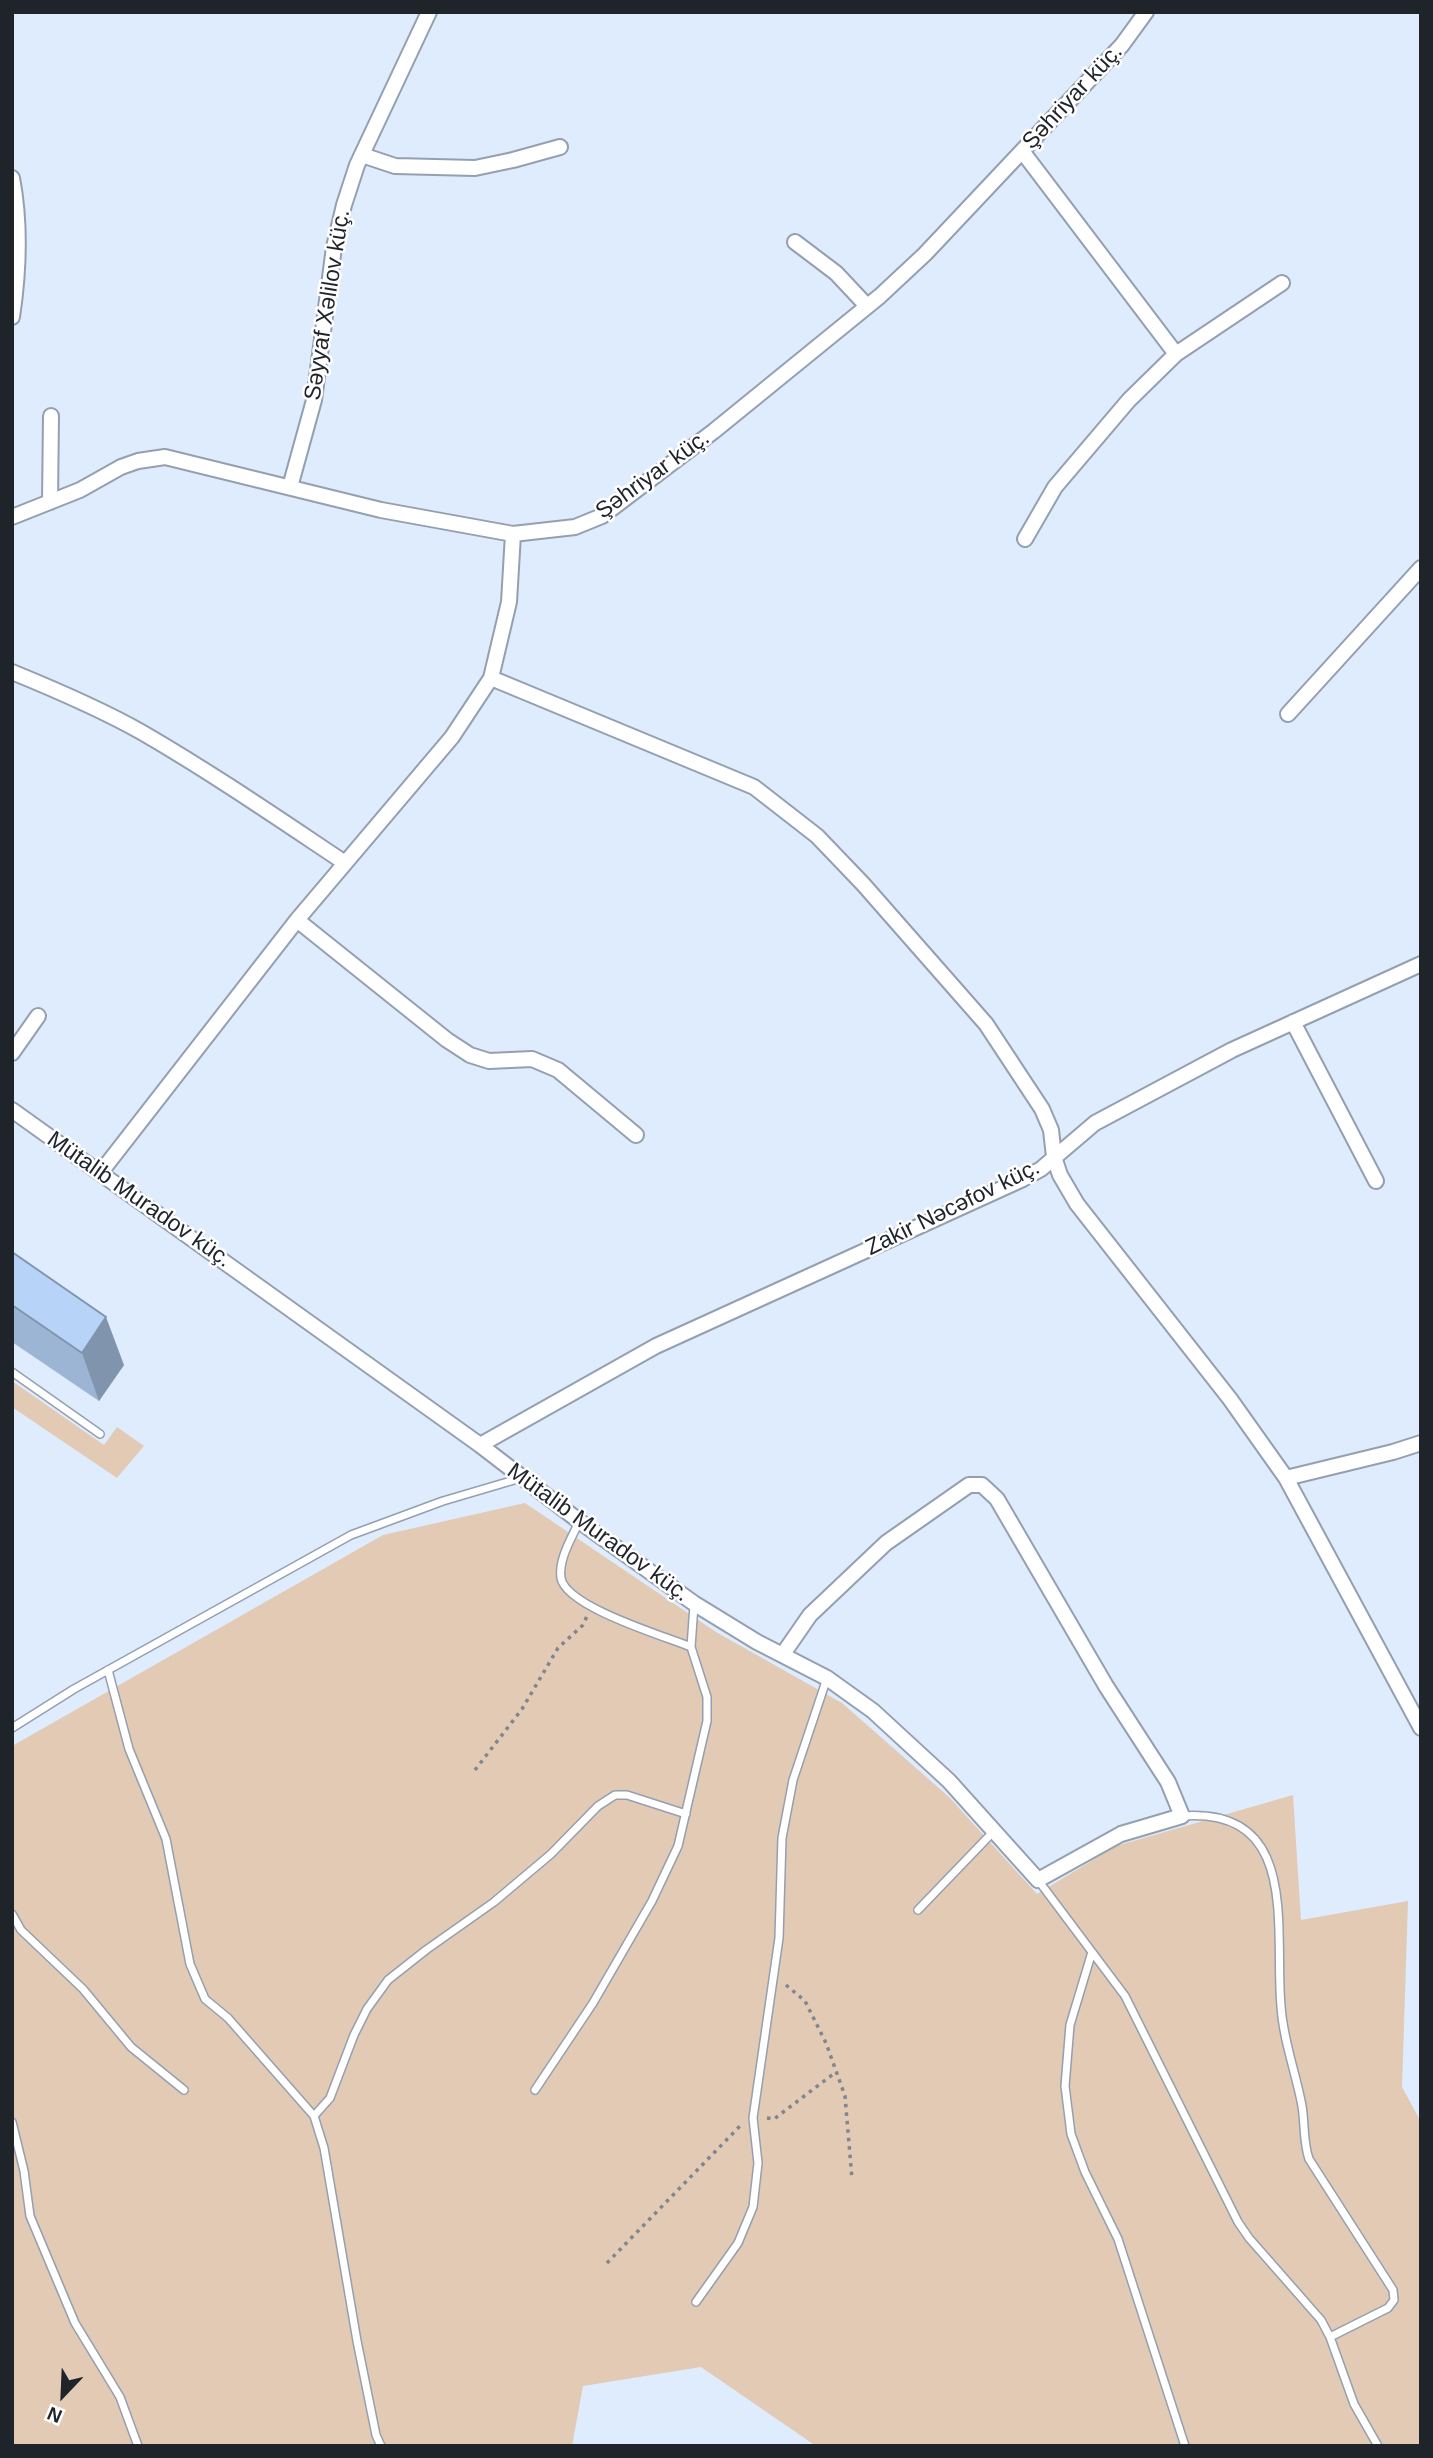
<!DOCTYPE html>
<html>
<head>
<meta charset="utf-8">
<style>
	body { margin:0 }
	#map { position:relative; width:1433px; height:2458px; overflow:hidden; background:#dfecfd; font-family:Helvetica,sans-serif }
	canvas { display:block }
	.frame { position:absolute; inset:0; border:14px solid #1f232a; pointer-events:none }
	.north { position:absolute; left:28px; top:2360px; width:70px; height:70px; -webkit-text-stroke:5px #fff; paint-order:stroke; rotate:203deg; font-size:19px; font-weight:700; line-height:28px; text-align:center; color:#1f232a }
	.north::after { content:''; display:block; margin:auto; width:24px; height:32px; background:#1f232a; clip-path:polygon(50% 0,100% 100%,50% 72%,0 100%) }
</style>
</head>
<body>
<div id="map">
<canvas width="1433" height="2458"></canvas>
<div class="frame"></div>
<div class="north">N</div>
</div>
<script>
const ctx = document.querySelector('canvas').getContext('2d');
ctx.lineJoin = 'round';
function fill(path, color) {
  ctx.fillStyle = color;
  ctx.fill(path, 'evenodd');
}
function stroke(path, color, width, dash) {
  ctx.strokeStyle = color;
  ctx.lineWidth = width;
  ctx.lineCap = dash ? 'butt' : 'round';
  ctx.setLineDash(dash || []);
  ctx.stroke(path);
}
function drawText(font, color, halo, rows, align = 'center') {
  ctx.font = font + ' Helvetica,sans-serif';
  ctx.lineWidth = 5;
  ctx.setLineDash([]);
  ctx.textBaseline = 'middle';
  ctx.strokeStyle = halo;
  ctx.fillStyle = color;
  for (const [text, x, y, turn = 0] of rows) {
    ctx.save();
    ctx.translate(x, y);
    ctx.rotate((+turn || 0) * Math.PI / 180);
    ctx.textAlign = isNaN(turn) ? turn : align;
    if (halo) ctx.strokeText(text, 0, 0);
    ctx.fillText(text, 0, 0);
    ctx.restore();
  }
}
fill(new Path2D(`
	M12 1381 104 1445 117 1427 144 1446 117 1478 12 1407Z
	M525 1503 716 1632 842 1703 949 1797 1037 1894 1116 1846 1293 1795 1301 1920 1408 1901 1402 2087 1421 2122V2446H816L701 2367 583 2386 572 2446H12V1746L383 1535Z`), '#e2cab4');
const service = new Path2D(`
	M12 1372 100 1434
	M579 1522C572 1537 558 1560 561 1578 566 1607 664 1636 691 1647
	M108 1670 129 1749 166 1839 190 1964 205 1999 228 2018 314 2116 324 2148 357 2341 376 2435 381 2446
	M12 1728 74 1689 351 1535 443 1501 521 1478
	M1182 1816C1301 1807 1274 1929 1281 2006 1283 2040 1296 2073 1302 2106 1305 2124 1303 2142 1309 2159L1393 2290 1394 2300 1388 2308 1330 2337
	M1038 1880 1125 1996 1238 2222 1249 2238 1321 2320 1330 2337 1354 2404 1378 2446
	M918 1910 994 1831
	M12 1914 21 1930 83 1989 131 2047 184 2090
	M1092 1952 1070 2025 1065 2086 1071 2134 1085 2172 1118 2239 1185 2446
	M535 2090 593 2003 652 1901 678 1846 707 1721V1697L691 1647 694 1605
	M314 2116 330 2098 354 2035 367 2009 388 1980 426 1950 494 1902 551 1854 598 1806 615 1795H627L686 1814
	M12 2122 24 2171 30 2216 75 2323 120 2397 138 2446
	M696 2302 738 2243 753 2207 758 2163 753 2118 779 1938 782 1838 793 1780 827 1678`);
const minor = new Path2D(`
	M1022 151 1176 354
	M362 155 395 166 475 168 513 160 560 147
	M12 178C21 225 19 270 12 317
	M795 242 836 273 867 306
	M290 487 314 400 334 247 344 205 357 165 429 12
	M50 502 51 416
	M12 517 80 490 121 467 138 461 165 457 381 510 513 534 575 527 602 516 714 431 880 296 925 254 1122 45 1146 12
	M1025 539 1055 487 1129 400 1176 354 1282 283
	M12 672C56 690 101 709 143 733 212 773 279 819 345 863
	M491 678 754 787 817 836 863 884 986 1024 1042 1109 1051 1130 1054 1157 1060 1175 1077 1204 1230 1399 1286 1478 1421 1728
	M1288 714 1421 568
	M297 920 447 1040 470 1055 489 1061 532 1059 558 1070 636 1135
	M1293 1022 1376 1181
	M12 1053 38 1016
	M12 1110 480 1445 579 1521 695 1604 757 1642 827 1678 873 1711 949 1781 1038 1880 1121 1834 1182 1816 1168 1782 1106 1686 997 1499 982 1485H969L886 1543 810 1615 783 1654
	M101 1172 297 920 452 737 491 678 509 602 513 534
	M480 1445 656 1346 1023 1179 1041 1169 1095 1123 1232 1050 1421 964
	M1286 1478 1393 1452 1421 1443`);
stroke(service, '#94a0b0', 10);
stroke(minor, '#94a0b0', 18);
stroke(new Path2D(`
	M475 1770 522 1709 558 1648 583 1625 587 1616
	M786 1985 805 2001 826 2043 845 2096 852 2179
	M767 2118 774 2119 836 2072
	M607 2263 740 2126`), '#7e8692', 3.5, [3.5, 5]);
stroke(service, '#fff', 7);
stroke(minor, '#fff', 14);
fill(new Path2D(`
	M12 1252 124 1365 99 1401 12 1342Z`), '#9db5d4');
fill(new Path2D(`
	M106 1317 124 1365 99 1401 82 1353Z`), '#8094ad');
const building = new Path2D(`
	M12 1252 106 1317 82 1353 12 1305Z`);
fill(building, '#b7d3f7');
stroke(building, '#8094ad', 2);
drawText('23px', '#1f232a', '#fff', [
	["Şəhriyar küç.",1073,97,-47],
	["Səyyaf Xəlilov küç.",328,305,-81],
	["Şəhriyar küç.",653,475,-36],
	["Mütalib Muradov küç.",139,1200,35],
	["Zakir Nəcəfov küç.",953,1208,-26],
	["Mütalib Muradov küç.",598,1533,36]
]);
</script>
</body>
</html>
